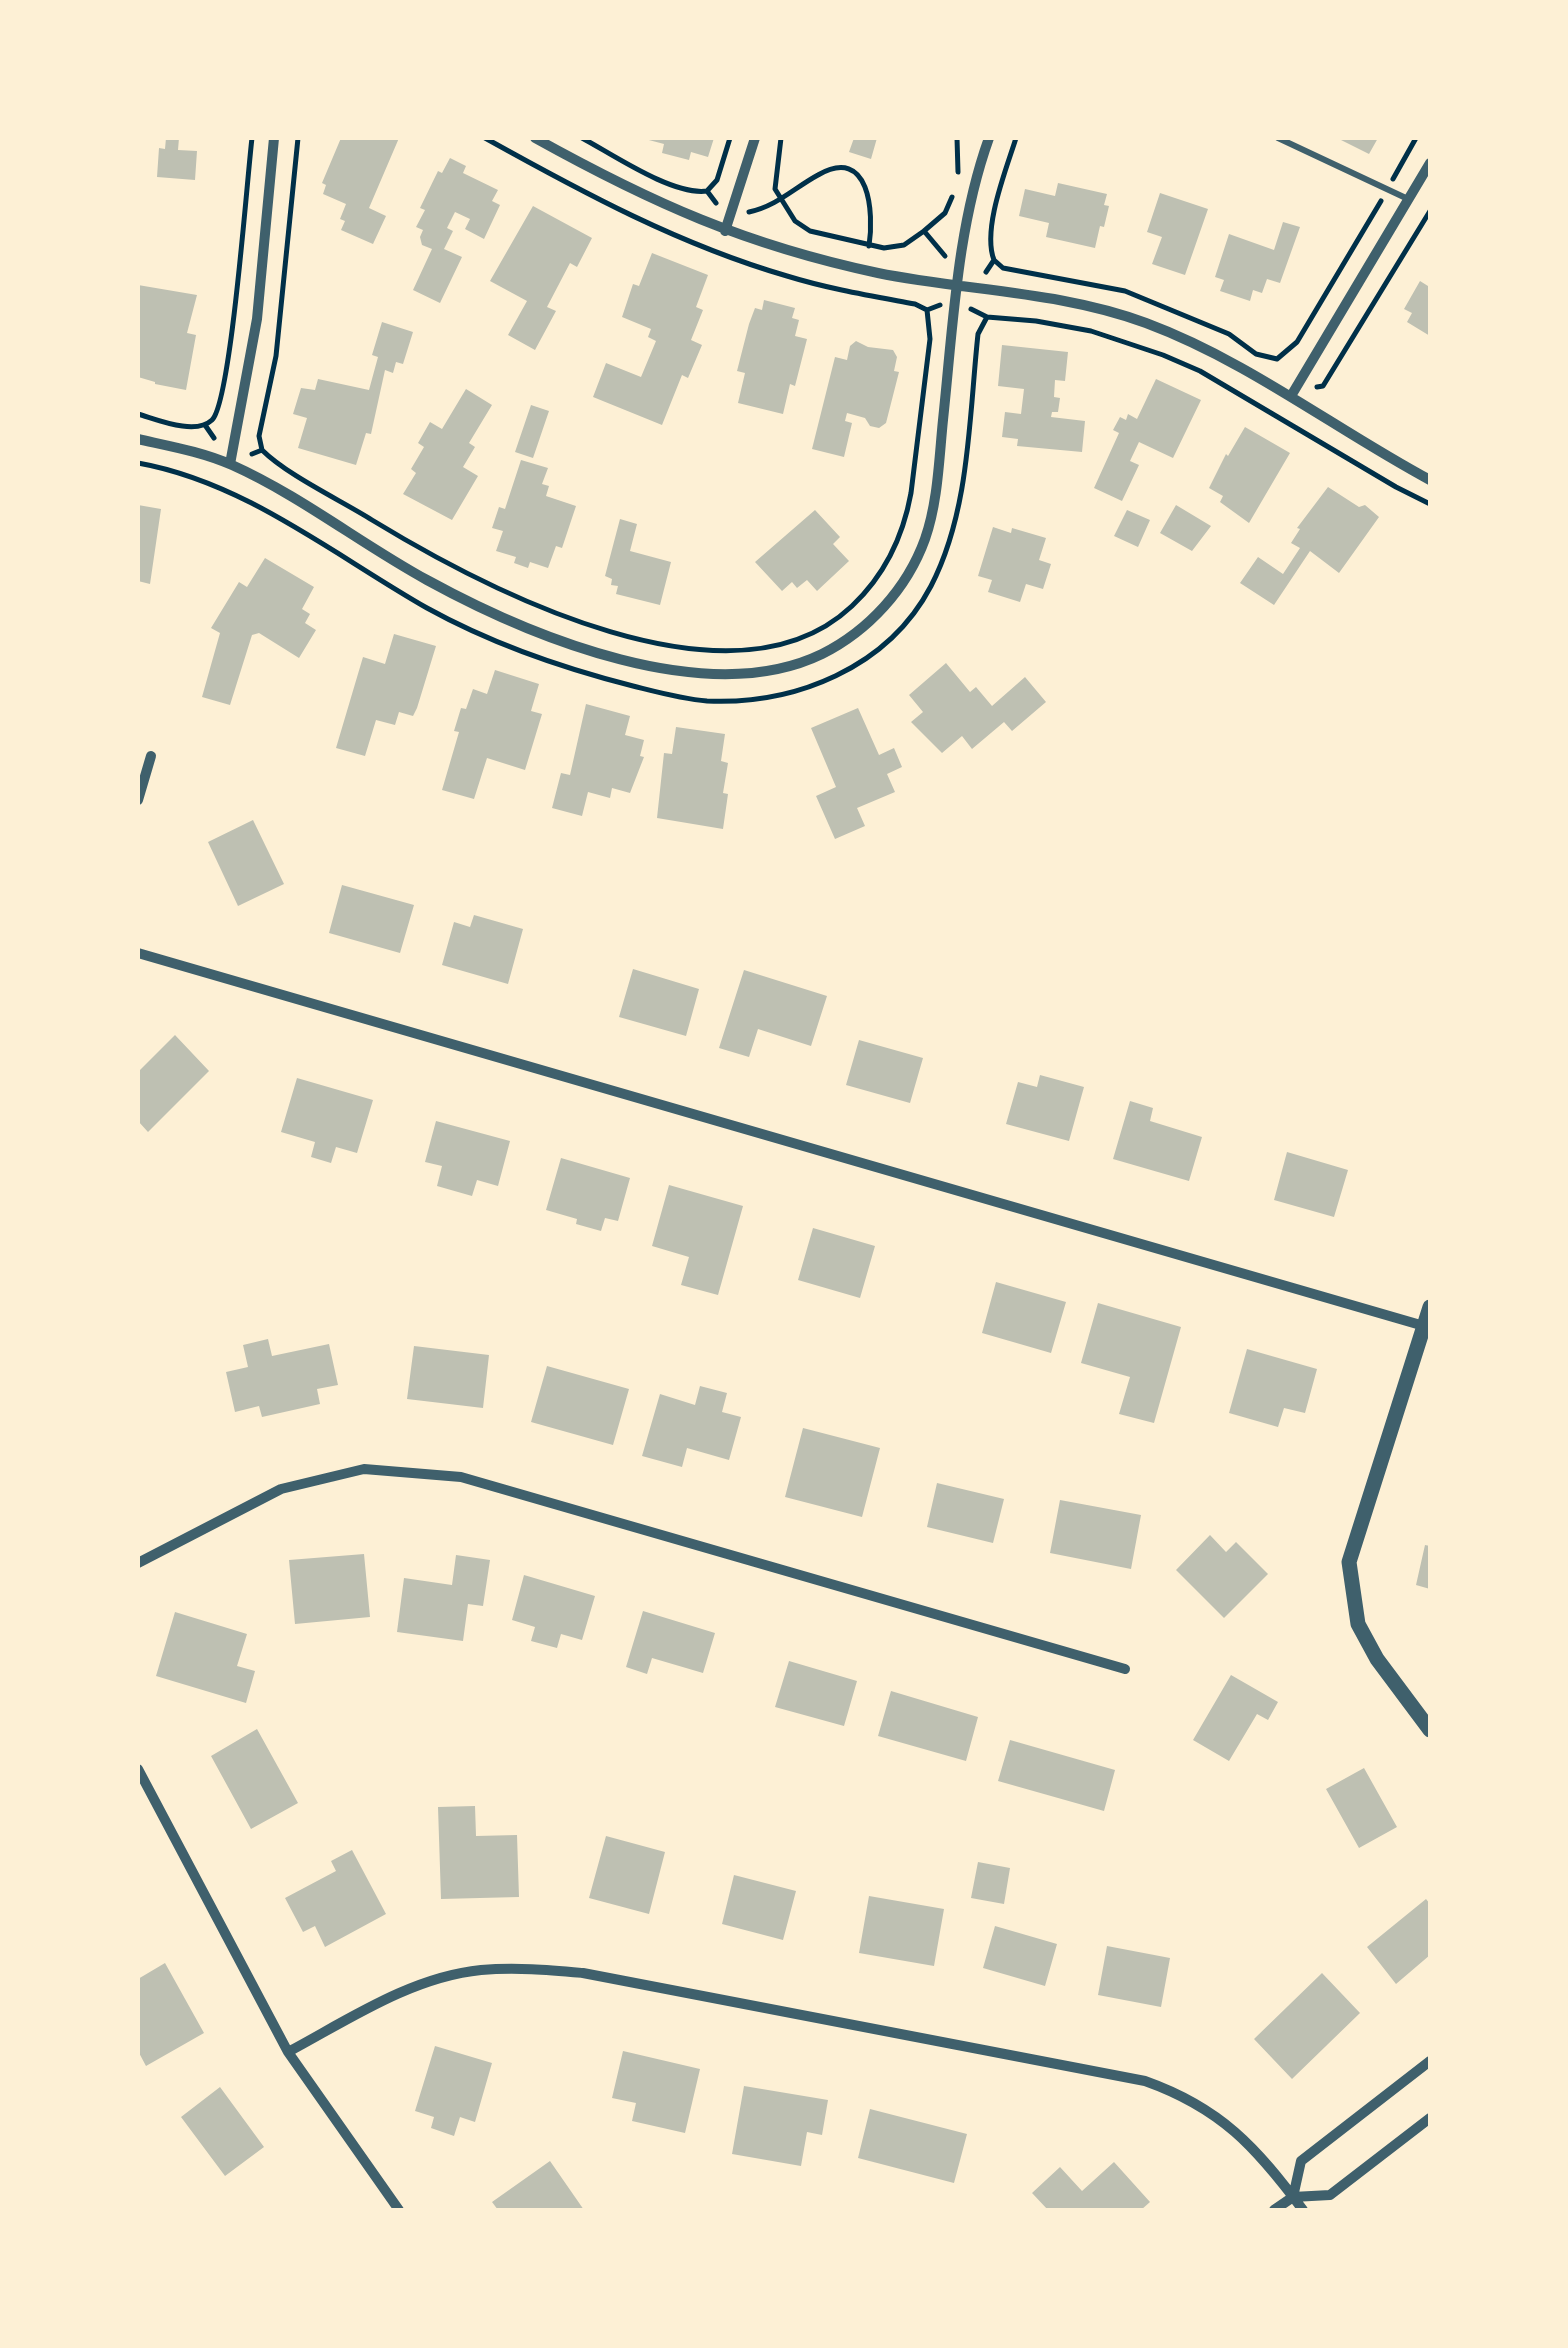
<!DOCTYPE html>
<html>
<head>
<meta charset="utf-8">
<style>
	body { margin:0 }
	#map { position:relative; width:1568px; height:2348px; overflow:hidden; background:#fdf0d5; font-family:"DejaVu Sans",sans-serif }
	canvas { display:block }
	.frame { position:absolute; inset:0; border:140px solid #fdf0d5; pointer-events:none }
</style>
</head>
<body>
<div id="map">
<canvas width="1568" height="2348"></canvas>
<div class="frame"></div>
</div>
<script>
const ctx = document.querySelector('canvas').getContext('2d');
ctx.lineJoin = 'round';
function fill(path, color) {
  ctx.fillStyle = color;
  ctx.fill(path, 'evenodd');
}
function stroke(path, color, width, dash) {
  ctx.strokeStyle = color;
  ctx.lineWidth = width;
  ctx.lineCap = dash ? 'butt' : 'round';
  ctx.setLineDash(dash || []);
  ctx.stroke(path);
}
fill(new Path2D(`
	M166 138H179L178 150 197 151 195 180 157 177 159 148 165 149Z
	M341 138H399L369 208 386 216 373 244 341 230 345 221 340 219 346 204 323 194 326 185 322 183Z
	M854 138H877L871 159 849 152Z
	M1337 138H1378L1369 154Z
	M645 139V138H714L708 157 691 152 689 160 662 153 664 144Z
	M450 158 466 166 463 173 498 190 492 201 500 205 484 239 465 229 470 219 455 212 447 228 453 231 444 249 462 257 440 303 413 290 432 249 422 245 420 237 423 230 416 227 425 210 420 208 438 171 442 173Z
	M1058 183 1107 194 1104 205 1109 206 1104 227 1100 226 1095 248 1046 237 1049 223 1019 216 1025 189 1055 196Z
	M1160 193 1208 209 1185 275 1152 264 1162 237 1147 232Z
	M533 206 592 238 577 267 570 263 547 307 556 311 535 350 508 335 527 301 490 281Z
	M1283 222 1300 227 1280 283 1267 279 1262 293 1253 290 1250 301 1220 291 1224 280 1215 277 1229 234 1274 250Z
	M652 253 708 275 696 307 703 310 691 340 702 345 688 378 682 375 662 425 593 397 606 363 641 377 656 341 648 337 651 329 622 317 633 284 639 286Z
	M1420 281 1428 286 1430 281V336L1407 322 1412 313 1404 309Z
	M138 285 197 295 187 333 196 335 186 390 155 384V382L138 377Z
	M764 300 795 308 792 318 799 320 795 336 807 339 795 386 790 384 783 414 738 403 745 373 737 371 749 324 755 308 762 310Z
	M382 322 413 332 403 364 396 362 393 373 385 370 371 434 366 433 356 465 298 448 307 418 293 414 301 388 315 390 318 379 369 390 378 357 372 355Z
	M856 341 868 347 893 350 897 357 894 371 899 372 886 423 879 428 870 426 865 418 847 413 845 421 852 423 844 457 812 449 835 357 847 360 850 346Z
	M1002 345 1068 352 1065 381 1055 380 1054 397 1060 398 1058 412H1052L1051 417 1085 421 1082 452 1017 446 1018 439 1002 437 1005 412 1021 414 1024 389 998 386Z
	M1156 379 1201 400 1173 458 1139 442 1130 461 1139 465 1122 501 1094 488 1119 433 1113 430 1120 417 1126 420 1128 414 1137 419Z
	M466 389 492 405 469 443 475 447 463 467 478 476 452 520 403 494 416 473 411 469 424 447 418 443 430 422 442 429Z
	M531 405 549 411 533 458 515 452Z
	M1245 427 1290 453 1249 523 1220 502 1223 496 1209 488 1226 454 1228 456Z
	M521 460 548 468 542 484 549 486 546 496 576 506 562 548 556 546 548 568 530 562 528 568 514 563 516 557 496 551 503 531 492 528 499 507 505 509Z
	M1328 487 1359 507 1365 505 1379 517 1339 573 1310 551 1274 605 1240 583 1258 557 1283 574 1300 548 1291 543 1300 529 1297 528Z
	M138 505 161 509 150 584 138 581Z
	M1176 505 1211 526 1192 551 1160 533Z
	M815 510 840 537 833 544 849 561 817 591 807 580 797 588 792 582 782 591 755 562Z
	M1127 510 1150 520 1138 547 1114 536Z
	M620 519 637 524 630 551 671 562 660 605 616 594 618 586 611 585 612 579 605 576Z
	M993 527 1011 533 1012 528 1046 538 1039 560 1051 564 1043 589 1026 584 1020 602 988 592 992 580 978 576Z
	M265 558 314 587 302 609 310 614 305 623 316 630 299 658 259 633 252 635 230 705 202 697 220 633 211 628 239 582 247 587Z
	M394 634 436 646 417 708 413 716 399 712 395 725 376 720 365 756 336 748 363 657 385 664Z
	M946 663 970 692 976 687 992 706 1025 677 1046 702 1012 731 1004 722 972 749 962 736 942 753 911 722 923 712 909 695Z
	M495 670 539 684 531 711 542 714 525 770 487 758 474 799 442 790 459 732 454 731 461 708 466 709 473 689 487 694Z
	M586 704 630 716 625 735 644 740 640 756 644 757 630 793 612 788 610 798 588 792 582 816 552 808 561 773 570 775Z
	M858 708 879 755 894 748 902 767 887 774 895 792 857 808 865 826 835 839 816 796 836 787 811 728Z
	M676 727 725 734 721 761 728 763 723 793 728 794 723 829 657 818 664 753 672 754Z
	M253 820 284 884 238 906 208 842Z
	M342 885 414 905 400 953 329 933Z
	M474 915 523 929 508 984 442 965 454 922 470 927Z
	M633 969 699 989 686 1036 619 1017Z
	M744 970 827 996 811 1046 758 1029 749 1057 719 1048Z
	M175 1035 209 1071 148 1132 138 1121V1072Z
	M859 1040 923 1058 910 1103 846 1085Z
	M1040 1075 1084 1087 1069 1141 1006 1124 1018 1082 1037 1087Z
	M297 1078 373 1100 357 1153 336 1147 331 1163 311 1157 315 1142 281 1132Z
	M1130 1101 1153 1108 1150 1121 1202 1137 1189 1181 1113 1159Z
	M436 1121 510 1141 498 1186 477 1180 472 1196 437 1186 442 1166 425 1162Z
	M1287 1152 1348 1170 1334 1217 1274 1200Z
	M561 1158 630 1178 618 1221 605 1218 601 1231 576 1224 577 1219 546 1210Z
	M669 1185 743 1206 718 1295 681 1285 689 1257 652 1246Z
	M813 1228 875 1246 860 1298 798 1280Z
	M996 1282 1066 1302 1051 1353 982 1333Z
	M1098 1303 1181 1327 1154 1423 1119 1414 1130 1377 1081 1363Z
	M268 1339 272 1356 329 1344 338 1385 317 1389 320 1404 262 1417 259 1406 235 1412 226 1372 248 1367 243 1345Z
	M414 1346 489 1355 483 1408 407 1399Z
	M1247 1349 1317 1369 1305 1413 1284 1408 1278 1427 1229 1413Z
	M547 1366 629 1389 613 1445 531 1422Z
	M700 1386 727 1393 722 1412 741 1417 729 1460 687 1448 682 1467 642 1456 660 1394 695 1405Z
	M803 1428 880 1448 862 1517 785 1497Z
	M937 1483 1004 1499 993 1543 927 1527Z
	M1060 1500 1141 1515 1131 1569 1050 1553Z
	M1210 1535 1226 1552 1236 1542 1268 1574 1224 1618 1176 1570Z
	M1425 1545 1430 1546V1589L1416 1585Z
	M364 1554 370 1617 295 1624 289 1560Z
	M456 1555 490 1560 483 1606 468 1604 463 1641 397 1632 404 1578 452 1585Z
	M524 1575 595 1596 582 1640 561 1634 557 1648 531 1641 535 1627 512 1620Z
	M643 1611 715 1633 703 1673 652 1658 647 1674 626 1667Z
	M175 1612 247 1634 237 1666 255 1671 246 1703 156 1676Z
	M789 1661 857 1681 844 1726 775 1707Z
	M1231 1675 1278 1702 1268 1720 1257 1714 1229 1761 1193 1740Z
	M891 1691 978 1717 966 1761 878 1736Z
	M257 1729 298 1803 251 1829 211 1756Z
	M1010 1740 1115 1770 1104 1811 998 1781Z
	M1364 1768 1397 1827 1359 1848 1326 1789Z
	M475 1806 476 1836 517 1835 519 1897 441 1899 438 1807Z
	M606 1836 665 1852 649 1914 589 1898Z
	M352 1850 386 1914 325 1947 315 1926 303 1932 285 1898 336 1871 331 1861Z
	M978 1862 1010 1868 1004 1904 971 1898Z
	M734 1875 796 1891 783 1940 722 1924Z
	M869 1896 944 1909 934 1966 859 1953Z
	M1426 1899 1430 1904V1955L1396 1984 1367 1947Z
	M995 1926 1057 1944 1045 1986 983 1968Z
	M1107 1946 1170 1958 1161 2007 1098 1995Z
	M165 1963 204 2033 146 2066 138 2051V1979Z
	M1322 1973 1360 2013 1292 2079 1254 2039Z
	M435 2046 492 2063 475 2122 460 2117 454 2136 431 2128 434 2117 415 2111Z
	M623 2051 700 2069 685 2133 632 2121 636 2103 612 2098Z
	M744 2086 828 2100 822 2135 807 2132 801 2166 732 2154Z
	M220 2087 264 2147 225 2176 181 2117Z
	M870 2109 967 2134 954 2183 858 2158Z
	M550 2161 584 2210H498L492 2202Z
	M1114 2162 1150 2202 1141 2210H1048L1032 2193 1060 2167 1082 2191Z`), '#bec0b2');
stroke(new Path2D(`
	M485 138C582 192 680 245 787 276 829 289 872 296 915 304L927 310 940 305
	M582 138C612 154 673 196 707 191L716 203
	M781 138 775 189 795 221 810 231 884 248 904 245 924 231
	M957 138 958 172
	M1393 179 1416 138
	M707 191 717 180 730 138
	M749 212C777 206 794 188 818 175 870 145 874 213 869 246
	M945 256 924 231 945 213 952 197
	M994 260 1003 268 1125 291 1229 334 1256 354 1277 359 1297 342 1381 201
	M986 272 994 260C982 229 1006 170 1016 138
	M971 309 987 317 1036 321 1091 331 1163 355 1200 371 1396 487 1430 504
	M1317 387 1323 386 1430 211
	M138 414C156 419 195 436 212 420 231 402 247 178 252 138
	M205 425 214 438
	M262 450C287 475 340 500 372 520 487 590 732 719 852 606 885 575 903 537 911 493L930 339 927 310
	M252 454 262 450 259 436 276 356 298 138
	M138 463C245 482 334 555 427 608 492 644 562 668 633 686 657 692 682 699 707 701 795 705 888 668 931 586 970 511 969 417 978 334L987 317`), '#003049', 5);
stroke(new Path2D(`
	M1278 138 1408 199`), '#3f606c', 6);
stroke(new Path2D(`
	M535 138C652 203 746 245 878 273 967 291 1060 291 1146 323 1248 361 1335 429 1430 480
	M725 231 755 138
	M1291 396 1430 163
	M138 439C169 446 203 452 232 465 301 496 361 544 427 580 531 637 707 710 822 654 868 631 907 589 925 539 938 502 939 459 943 420 953 326 957 227 989 138
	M230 464 257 319 274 138
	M138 800 151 756
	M138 953 1424 1326
	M138 1563 281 1489 364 1469 461 1477 1125 1669
	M138 1769 288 2052 399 2210
	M288 2052C348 2020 411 1977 481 1970 516 1967 549 1970 583 1973L1145 2081C1221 2108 1256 2147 1303 2210
	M1293 2197 1301 2161 1430 2061
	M1274 2210 1293 2197 1330 2195 1430 2118`), '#3f606c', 10);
stroke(new Path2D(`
	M1430 1307 1349 1562 1358 1624 1377 1659 1430 1730`), '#3f606c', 15);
</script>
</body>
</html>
